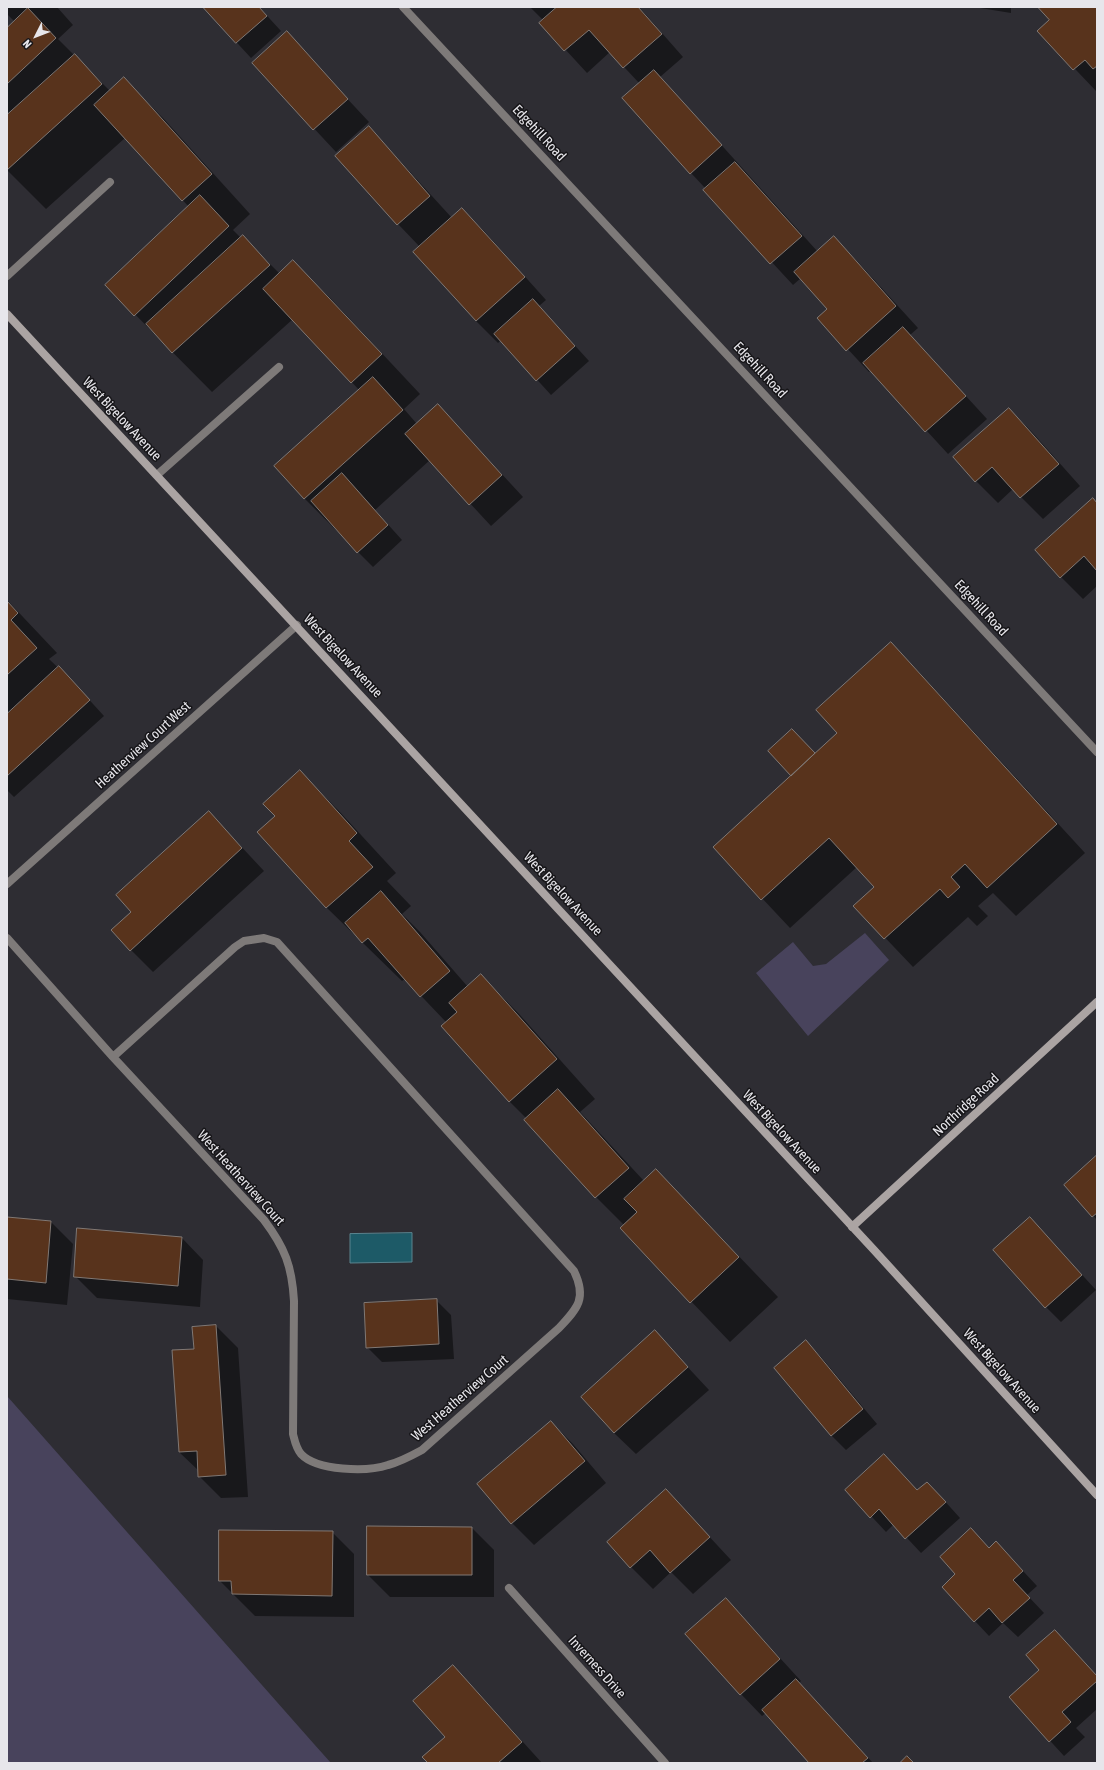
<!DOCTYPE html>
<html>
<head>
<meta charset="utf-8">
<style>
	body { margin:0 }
	#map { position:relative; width:1104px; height:1770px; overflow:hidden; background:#2e2d33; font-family:"Asap Condensed",sans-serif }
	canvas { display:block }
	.frame { position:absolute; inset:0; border:8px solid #e7e6eb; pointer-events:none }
	.north { position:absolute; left:16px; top:16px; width:40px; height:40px; -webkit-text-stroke:3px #161518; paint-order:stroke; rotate:228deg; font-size:11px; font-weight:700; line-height:16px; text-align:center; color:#e7e6eb }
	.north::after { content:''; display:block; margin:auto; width:14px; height:18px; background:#e7e6eb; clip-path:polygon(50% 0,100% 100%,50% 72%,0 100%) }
</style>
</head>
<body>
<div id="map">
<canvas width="1104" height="1770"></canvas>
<div class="frame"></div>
<div class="north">N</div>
</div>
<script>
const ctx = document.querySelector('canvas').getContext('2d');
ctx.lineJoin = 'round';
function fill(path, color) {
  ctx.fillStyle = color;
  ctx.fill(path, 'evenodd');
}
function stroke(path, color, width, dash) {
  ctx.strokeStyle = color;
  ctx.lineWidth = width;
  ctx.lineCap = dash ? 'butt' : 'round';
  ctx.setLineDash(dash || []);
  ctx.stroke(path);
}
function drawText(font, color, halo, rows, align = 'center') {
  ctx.font = font + ' "Asap Condensed",sans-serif';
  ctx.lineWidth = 3;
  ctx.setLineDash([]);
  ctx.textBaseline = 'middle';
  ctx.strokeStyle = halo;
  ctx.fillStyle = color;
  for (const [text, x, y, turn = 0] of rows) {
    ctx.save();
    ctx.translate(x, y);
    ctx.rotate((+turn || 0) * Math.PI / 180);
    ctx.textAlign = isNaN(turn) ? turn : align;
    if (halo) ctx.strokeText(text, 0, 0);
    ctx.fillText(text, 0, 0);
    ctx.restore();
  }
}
fill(new Path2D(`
	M865 933 889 960 808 1036 756 973 793 942 813 966 826 964Z
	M7 1396 314 1744 331 1763H7Z`), '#48435c');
const water = new Path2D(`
	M412 1233V1262L350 1263V1234Z`);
fill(water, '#1d5a67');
stroke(water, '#5a848f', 1);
fill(new Path2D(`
	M7 7H57L73 25 58 39 110 91 124 79 163 118 250 214 233 230 241 238 243 237 280 274 293 261 332 300 420 394 404 409 417 424 438 405 523 497 491 526 430 460 375 510 402 540 373 567 305 499 276 466 360 391 293 319 212 392 106 285 189 207 125 138 46 209 7 170V29L15 22 7 14Z
	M204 7H259L281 31 251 58Z
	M530 7H639L683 57 660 77 818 252 834 238 856 260 918 328 910 335 987 419 948 454 871 370 869 372 819 318 829 309 801 278 793 285 705 190 706 189 691 173 640 84 610 52 587 73 541 23 544 21Z
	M974 7H1011V13Z
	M1039 7H1097V90L1096 91 1039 31 1051 20Z
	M286 33 369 122 336 152 253 63Z
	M369 128 390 150 452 218 462 209 484 231 546 300 539 306 589 361 551 395 501 340 498 343 476 321 415 252 420 247 398 224 337 156Z
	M1009 409 1031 431 1080 486 1043 519 1013 489 998 503 976 481Z
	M1097 504V586L1083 599 1061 577Z
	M7 600 57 653 49 659 73 682 104 716 14 797 7 790Z
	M891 643 919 672 1085 853 1016 916 993 893 978 906 988 916 977 926 968 917 913 967 855 906 875 887 857 867 790 928 714 847 792 776V730L815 755 839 733Z
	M300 772 339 811 396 873 387 881 411 906 402 914 420 932 468 987 481 975 520 1015 595 1099 580 1112 644 1181 656 1170 778 1297 730 1342 621 1228 624 1225 596 1197 526 1120 527 1119 509 1101 446 1022 405 979 402 981 327 908 258 832 276 816Z
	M209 812 264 871 153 972 131 950 132 912Z
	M1097 1157V1220L1065 1185Z
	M7 1218 51 1222 73 1244 67 1305 7 1299Z
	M1030 1218 1096 1290 1061 1322 1046 1307Z
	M182 1238 203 1260 200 1307 97 1298 75 1276Z
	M436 1300 451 1315 454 1359 382 1362 367 1347Z
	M216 1326 238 1348 248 1497 221 1498 199 1476V1471L179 1452 195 1350Z
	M655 1332 709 1390 636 1454 614 1433Z
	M806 1342 821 1357 877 1424 846 1450 831 1435Z
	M551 1422 573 1444 606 1483 534 1545 512 1523 479 1484Z
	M884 1455 918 1491 942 1498 960 1518 921 1553 894 1524 886 1532 847 1490Z
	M666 1490 731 1560 693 1594 671 1572 653 1589 631 1567Z
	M472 1528 494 1550V1597H390L368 1575Z
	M971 1530 990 1549 996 1542 1037 1586 1027 1595 1044 1613 1018 1637 1003 1623 989 1636 975 1621 957 1574Z
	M332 1532 354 1554V1617L255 1616 220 1581Z
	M726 1599 801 1681 799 1683 873 1763H810L766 1713 762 1716 741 1694Z
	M453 1667 475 1689 542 1763H429L446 1737Z
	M1097 1676V1709L1076 1728 1085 1737 1064 1756 1010 1697Z`), '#0007');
const building = new Path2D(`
	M203 7H259L267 16 236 43Z
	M557 7H638L662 34 623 68 589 30 564 51 539 23Z
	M1038 7H1097V66L1093 69 1085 60 1073 70 1037 31 1049 20Z
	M28 8 56 38 7 84V28Z
	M287 31 348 99 313 130 252 63Z
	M75 54 102 84 7 170V115Z
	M654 70 722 145 690 174 622 98Z
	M124 77 212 174 182 201 94 105Z
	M369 126 430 196 397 225 335 156Z
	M735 162 802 236 770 264 703 190Z
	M200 195 229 226 134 316 105 285Z
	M462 208 525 277 476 321 413 252Z
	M243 235 270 265 172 353 146 324Z
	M834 236 896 306 846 351 817 318 827 309 794 272Z
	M293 260 382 354 351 383 263 289Z
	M533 299 575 346 536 381 494 334Z
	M903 327 966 396 925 432 863 363Z
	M373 377 403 410 304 499 274 466Z
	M438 404 502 475 469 505 405 434Z
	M1009 408 1059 464 1020 498 992 467 975 482 953 457Z
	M342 473 388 525 357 553 311 501Z
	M1093 498 1097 503V571L1084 556 1060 578 1035 550Z
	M7 601 18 613 11 620 37 648 7 675Z
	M891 642 1057 824 987 888 965 864 951 877 960 887 948 898 940 889 884 939 853 906 874 887 829 838 761 900 713 847 837 733 816 710Z
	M59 666 90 700 7 776V714Z
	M792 729 815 753 791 776 768 751Z
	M300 770 357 833 349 841 373 867 326 908 257 832 275 816 263 804Z
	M209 811 242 848 130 951 111 930 131 912 116 895Z
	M381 891 450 971 420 997 368 938 362 943 345 923Z
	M481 974 557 1059 509 1102 441 1026 457 1012 449 1003Z
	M558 1089 629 1168 595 1198 524 1120Z
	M1097 1155V1213L1092 1217 1064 1185Z
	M656 1169 739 1257 690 1303 620 1228 637 1212 624 1199Z
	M7 1217 51 1221 46 1283 7 1279Z
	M1030 1217 1082 1275 1045 1308 993 1250Z
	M77 1228 182 1237 178 1286 74 1277Z
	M437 1299 439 1344 366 1348 364 1303Z
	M216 1325 226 1475 198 1477 197 1451 179 1452 172 1350 194 1349 192 1327Z
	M655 1330 688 1367 614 1433 581 1397Z
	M806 1340 863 1409 831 1436 774 1368Z
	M551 1421 585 1461 511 1524 477 1484Z
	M884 1454 917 1490 927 1482 946 1502 905 1539 879 1509 870 1518 845 1490Z
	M666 1489 710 1537 670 1573 650 1550 630 1568 607 1542Z
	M367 1526 472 1527V1575H367Z
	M971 1528 989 1548 996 1541 1023 1571 1013 1580 1030 1598 1002 1623 989 1608 974 1622 942 1587 955 1574 940 1557Z
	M219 1530 333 1531 332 1596 232 1594 231 1581H219Z
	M726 1598 780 1659 740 1695 685 1634Z
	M1055 1630 1097 1676V1681L1062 1712 1071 1722 1049 1742 1009 1697 1039 1670 1026 1655Z
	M453 1665 522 1742 498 1763H428L422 1757 445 1737 413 1701Z
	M796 1679 868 1758 862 1763H809L762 1710Z
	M907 1756 914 1763H900Z`);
fill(building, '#58331c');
stroke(building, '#807874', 1);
stroke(new Path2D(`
	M7 276 110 182
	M157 475 279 367`), '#7e7a79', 8);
stroke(new Path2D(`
	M403 7 1097 752
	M7 884 297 625
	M7 938 113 1057
	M264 938 277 942 574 1271C587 1298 578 1308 559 1328L422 1450C411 1456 400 1462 388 1465 367 1472 317 1471 301 1454 296 1448 295 1442 293 1434L294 1301C292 1266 285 1248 264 1220L113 1057 235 947 244 941Z
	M509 1588 665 1763`), '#7e7a79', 8);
stroke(new Path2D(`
	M7 314 874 1250 1097 1495
	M852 1227 1097 1002`), '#aba4a3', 8);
drawText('14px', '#e7e6eb', '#161518', [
	["Edgehill Road",539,133,47],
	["Edgehill Road",760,370,47],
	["West Bigelow Avenue",122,419,47],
	["Edgehill Road",981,608,47],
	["West Bigelow Avenue",343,656,47],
	["Heatherview Court West",143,745,-42],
	["West Bigelow Avenue",563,894,47],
	["Northridge Road",966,1105,-43],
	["West Bigelow Avenue",782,1132,47],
	["West Heatherview Court",241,1178,48],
	["West Bigelow Avenue",1002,1371,48],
	["West Heatherview Court",460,1398,-41],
	["Inverness Drive",597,1667,48]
]);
</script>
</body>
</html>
